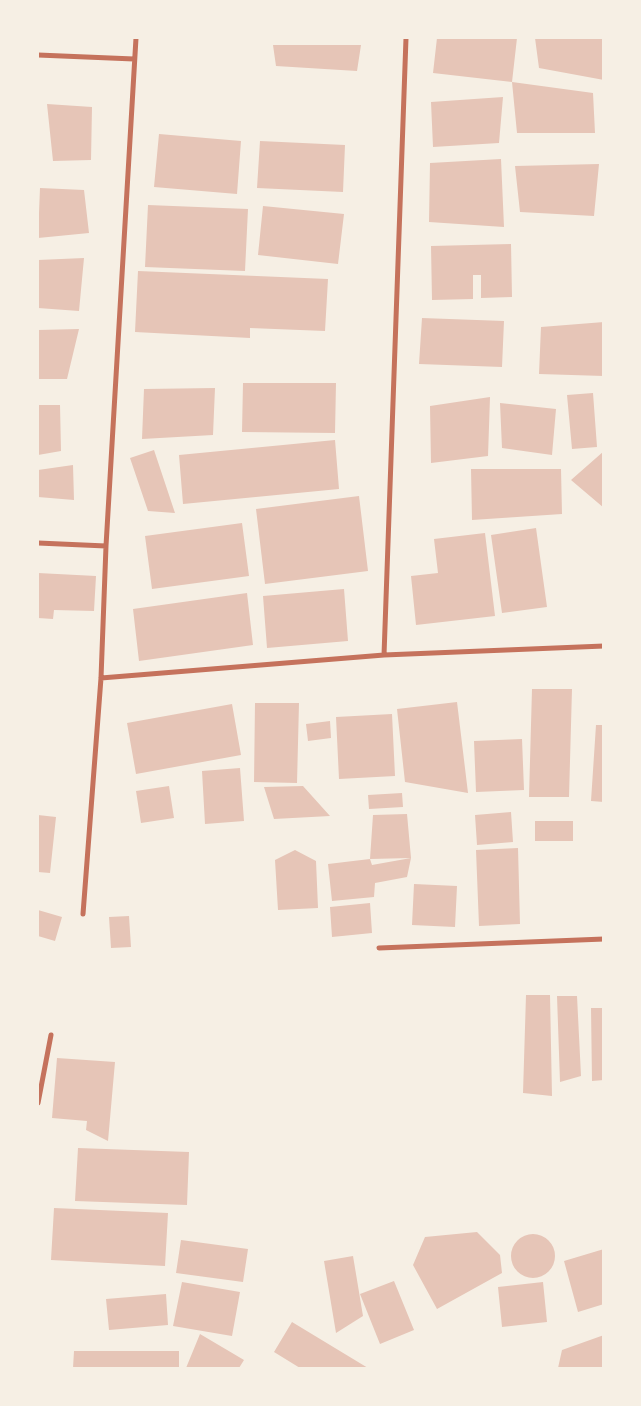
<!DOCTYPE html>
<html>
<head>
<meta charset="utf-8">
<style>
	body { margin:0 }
	#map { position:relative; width:641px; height:1406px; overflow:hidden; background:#f6efe4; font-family:Georgia,serif }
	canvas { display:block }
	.frame { position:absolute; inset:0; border:39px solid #f6efe4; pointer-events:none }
</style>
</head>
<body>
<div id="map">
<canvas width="641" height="1406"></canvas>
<div class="frame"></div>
</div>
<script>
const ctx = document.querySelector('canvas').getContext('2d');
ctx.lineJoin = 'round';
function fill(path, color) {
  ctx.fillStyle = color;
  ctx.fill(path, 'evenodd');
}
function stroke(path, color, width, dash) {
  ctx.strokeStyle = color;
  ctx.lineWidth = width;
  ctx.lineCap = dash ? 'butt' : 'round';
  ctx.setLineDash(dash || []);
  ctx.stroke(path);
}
fill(new Path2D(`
	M437 38H517L512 82 433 73Z
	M535 38H604V80L539 68Z
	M273 45H361L357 71 276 66Z
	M512 82 593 93 595 133H517Z
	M503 97 499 143 433 147 431 102Z
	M47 104 92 107 91 160 53 161Z
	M159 134 241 141 237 194 154 187Z
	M260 141 345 145 343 192 257 188Z
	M501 159 504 227 429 222 430 163Z
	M599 164 594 216 520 212 515 166Z
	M40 188 84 190 89 233 38 238Z
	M148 205 248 209 245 271 145 267Z
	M263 206 344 214 338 264 258 255Z
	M511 244 512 297 481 298V275H473V299L432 300 431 246Z
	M84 258 79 311 38 308V260Z
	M138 271 328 279 325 331 250 328V338L135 332Z
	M422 318 504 321 502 367 419 364Z
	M604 322V376L539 374 541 327Z
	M79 329 67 379H38V330Z
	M243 383H336L335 433 242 432Z
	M215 388 213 435 142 439 144 389Z
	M593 393 597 447 572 449 567 395Z
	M490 397 488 456 431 463 430 406Z
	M500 403 556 409 552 455 502 448Z
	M38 405H60L61 451 38 455Z
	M335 440 339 489 183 504 179 455Z
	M154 450 175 513 148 511 130 458Z
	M604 451V508L571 480Z
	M73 465 74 500 38 497V470Z
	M471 469H561L562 514 472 520Z
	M359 496 368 571 265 584 256 509Z
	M242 523 249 576 152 589 145 536Z
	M536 528 547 607 502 613 491 535Z
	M485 533 495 616 416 625 411 576 438 573 434 539Z
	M38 573 96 576 94 611 54 610 53 619 38 618Z
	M344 589 348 641 267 648 263 596Z
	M247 593 253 645 139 661 133 609Z
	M532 689H572L569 797H529Z
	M457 702 468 793 405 782 397 709Z
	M255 703H299L297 783 254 782Z
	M232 704 241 755 136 774 127 723Z
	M392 714 395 776 339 779 336 717Z
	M330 721 331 738 308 741 306 724Z
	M596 725H604V802L591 801Z
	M522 739 524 790 476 792 474 741Z
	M240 768 244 821 205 824 202 771Z
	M169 786 174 818 141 823 136 791Z
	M303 786 330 816 274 819 264 787Z
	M402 793 403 807 369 809 368 795Z
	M511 812 513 842 477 845 475 815Z
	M407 814 411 858 407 877 375 883 374 897 332 901 328 864 370 859 372 865 411 858 370 859 373 815Z
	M38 815 56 817 50 873 38 872Z
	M535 821H573V841H535Z
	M518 848 520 924 479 926 476 850Z
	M295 850 316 861 318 908 278 910 275 860Z
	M414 884 457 886 455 927 412 925Z
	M370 903 372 933 332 937 330 907Z
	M38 910 62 917 55 941 38 936Z
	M129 916 131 947 111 948 109 917Z
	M526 995H550L552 1096 523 1093Z
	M557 996H577L581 1076 560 1082Z
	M591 1008H604V1080L592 1081Z
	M57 1058 115 1062 108 1141 86 1130 87 1121 52 1118Z
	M78 1148 189 1152 187 1205 75 1201Z
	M54 1208 168 1213 165 1266 51 1260Z
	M477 1232 500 1255 502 1273 437 1309 413 1265 425 1237Z
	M511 1256a22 22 0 1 1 44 0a22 22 0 1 1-44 0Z
	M181 1240 248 1249 243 1282 176 1273Z
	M604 1249V1304L578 1312 564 1261Z
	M353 1256 363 1316 336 1333 324 1261Z
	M394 1281 414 1330 380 1344 360 1294Z
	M182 1282 240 1292 232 1336 173 1326Z
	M543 1282 547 1322 502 1327 498 1287Z
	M166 1294 168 1325 109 1330 106 1299Z
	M292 1322 368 1368H300L274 1352Z
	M200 1334 244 1360 239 1368H186Z
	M604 1335V1368H558L562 1350Z
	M74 1351H179V1368H73Z`), '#e6c5b7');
stroke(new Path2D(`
	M38 55 134 59
	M38 543 106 546
	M384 655 406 38
	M101 678 384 655 604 646
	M83 914 101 678 106 546 136 38
	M379 948 604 939
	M38 1103 51 1035`), '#c5725c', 5);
</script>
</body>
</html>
